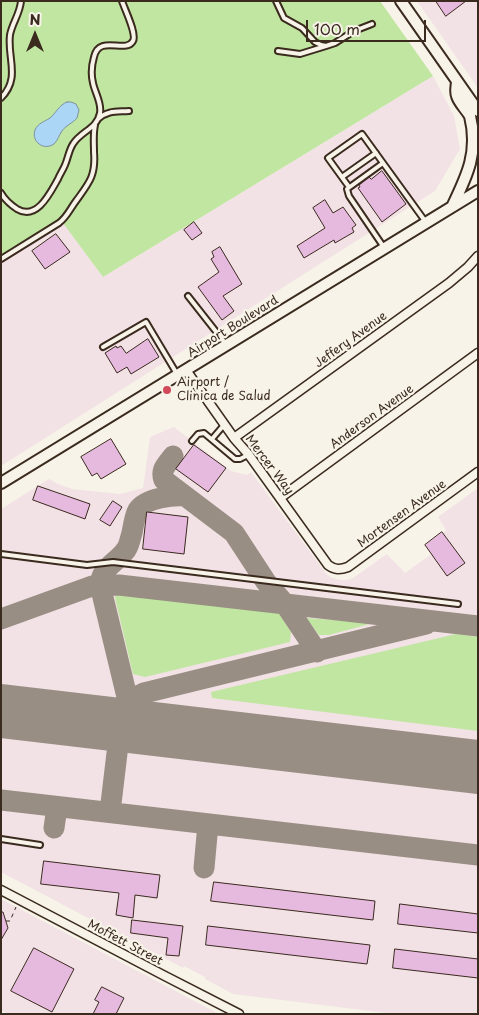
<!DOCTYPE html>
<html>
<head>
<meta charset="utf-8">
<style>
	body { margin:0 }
	#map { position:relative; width:479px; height:1015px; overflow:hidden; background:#f7f3e8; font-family:"Playpen Sans",sans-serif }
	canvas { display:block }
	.frame { position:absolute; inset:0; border:2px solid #3b2a1e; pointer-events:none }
	.north { position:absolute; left:10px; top:10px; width:50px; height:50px; -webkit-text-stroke:4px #f7f3e8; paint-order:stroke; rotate:0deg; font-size:14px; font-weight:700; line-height:20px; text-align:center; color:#3b2a1e }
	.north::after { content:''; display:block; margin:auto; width:18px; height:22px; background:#3b2a1e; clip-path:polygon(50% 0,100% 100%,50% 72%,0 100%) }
	.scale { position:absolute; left:306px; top:20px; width:120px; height:22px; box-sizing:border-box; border:2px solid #3b2a1e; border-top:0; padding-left:6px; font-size:15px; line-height:18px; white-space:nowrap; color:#3b2a1e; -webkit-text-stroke:4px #f7f3e8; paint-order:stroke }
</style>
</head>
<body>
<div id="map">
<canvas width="479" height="1015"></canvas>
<div class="frame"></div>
<div class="north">N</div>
<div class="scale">100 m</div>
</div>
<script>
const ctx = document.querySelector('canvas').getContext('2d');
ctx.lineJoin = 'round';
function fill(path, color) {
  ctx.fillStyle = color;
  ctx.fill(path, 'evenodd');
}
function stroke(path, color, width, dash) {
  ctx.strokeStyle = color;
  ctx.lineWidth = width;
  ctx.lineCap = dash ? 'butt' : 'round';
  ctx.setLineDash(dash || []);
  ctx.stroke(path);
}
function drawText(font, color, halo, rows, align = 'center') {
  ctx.font = font + ' "Playpen Sans",sans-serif';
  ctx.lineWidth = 4.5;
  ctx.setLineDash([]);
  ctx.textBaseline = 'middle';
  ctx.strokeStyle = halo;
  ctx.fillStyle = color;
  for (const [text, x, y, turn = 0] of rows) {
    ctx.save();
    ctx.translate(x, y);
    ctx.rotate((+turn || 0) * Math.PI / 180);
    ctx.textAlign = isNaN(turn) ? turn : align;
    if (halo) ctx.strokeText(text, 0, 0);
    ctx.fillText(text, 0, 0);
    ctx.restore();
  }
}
fill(new Path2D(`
	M417 1H478V88Z
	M433 76 454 116 460 149 435 191 1 466V262L63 222 103 277Z
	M174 427 231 471 247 475 251 472 325 572 330 577 341 580H347L353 578 387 554 405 573 448 542 442 534 446 530 438 517 478 488V1014H395L233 994 205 979V977L184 966 183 968 1 872V509L49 479 58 484 72 489 120 494 143 488 150 437Z
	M1 899 219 1014H8L1 1010Z`), '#f2e2e5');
fill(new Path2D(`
	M1 1H380L433 76 103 277 63 223 1 262Z
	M123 594 279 613 291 632 290 642 145 677 133 674 116 602 115 596Z
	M306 618 373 623 329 635H319Z
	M456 634 478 637V731L212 698 211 692Z`), '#c0e6a1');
const water = new Path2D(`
	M67 102H71L76 104 79 110 77 118C73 123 65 126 62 131 59 135 58 140 54 144 44 151 31 142 35 130 38 123 44 122 50 118 56 113 59 105 67 102Z`);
fill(water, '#abd6f6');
stroke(water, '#7e91a0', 1);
stroke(new Path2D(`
	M173 456C167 465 160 469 164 480L234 533 266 582 285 604 317 652
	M1 619 92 586 119 585 478 626
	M128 701 100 585C101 568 116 563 125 551 129 547 130 539 132 533 133 527 135 515 138 510 146 498 173 495 185 496
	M1 800 478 855
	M110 812 122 711 128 701 144 693 426 624
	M54 828 57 807
	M204 868 208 824`), '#998e83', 21);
stroke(new Path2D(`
	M1 711 478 767`), '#998e83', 54);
const building = new Path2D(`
	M436 1H466L446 16Z
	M382 171 406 204 382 222 358 188 360 187 359 185 369 177 371 179Z
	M325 200 333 213 343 207 356 225 352 228 354 232 335 243 334 240 304 258 297 246 325 228 313 208Z
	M194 222 202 233 192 240 184 230Z
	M56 234 70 252 45 269 32 251Z
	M220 247 242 284 223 296 234 311 222 320 198 287 219 272 211 259 214 257 212 252Z
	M148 339 159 357 131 374 127 367 117 373 105 353 116 346 117 348 121 346 126 353Z
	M111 439 126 464 101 479 97 473 92 476 81 457Z
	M194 445 226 468 208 492 176 469Z
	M38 486 90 504 85 519 33 500Z
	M113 501 122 507 110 526 100 520Z
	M147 512 188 517 184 554 143 549Z
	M442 532 465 563 447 576 425 545Z
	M44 861 160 875 157 898 135 895 133 918 116 915 119 893 41 884Z
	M214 882 375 901 373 920 211 901Z
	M400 904 478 914V933L398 924Z
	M1 912H3L8 928 1 940Z
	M132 920 183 926 179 956 166 955 168 938 131 933Z
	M208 926 370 945 367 964 206 945Z
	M34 948 74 969 52 1012 11 991Z
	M395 949 478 959V978L393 968Z
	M102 987 124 998 116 1014H93L99 1002 95 1000Z`);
fill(building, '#e6badf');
stroke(building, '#3b2a1e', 1);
const lane = new Path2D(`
	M276 1 284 18 302 28 315 42 321 45 326 46 300 54 278 51
	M326 46 335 43 354 31 372 24
	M1 98C21 78 7 58 10 35 12 23 20 14 21 1
	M98 119C108 110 117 112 129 111
	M383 163 347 189 349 196 383 246
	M342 177 376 153
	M349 187 328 158 362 134 425 221
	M1 193C5 200 11 205 17 209 37 221 50 193 58 179 60 174 63 170 65 165 68 158 69 150 73 144 81 131 97 129 100 113 102 103 95 93 93 83 91 75 92 64 94 57 99 34 126 54 133 41 137 34 125 10 122 1
	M1 259 59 223C67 217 70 209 76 201 89 183 96 176 94 152 94 143 93 134 95 125
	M188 296 225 343
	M103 347 146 322 177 374
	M212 439 224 425
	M192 441 198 434 204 433 235 459H240L248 455
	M1 554 87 565 113 562 458 604
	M1 839 40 845`);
const street = new Path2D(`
	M186 370 234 438 249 455 328 565C335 570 340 570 348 567L478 472
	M234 438 449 283 468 267 478 256
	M280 498 478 353
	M1 890 163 975 239 1014`);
const secondary = new Path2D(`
	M401 1 478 111
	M452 207C467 176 479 152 470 116 466 109 459 103 457 96 455 92 457 85 457 81
	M1 483 478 191`);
stroke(lane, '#3b2a1e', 8);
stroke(street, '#3b2a1e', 11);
stroke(secondary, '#3b2a1e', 14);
stroke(new Path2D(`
	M6 921H10L16 907`), '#3b2a1e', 1, [4, 4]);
stroke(lane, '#f7f3e8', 4);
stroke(street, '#f7f3e8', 8);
stroke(secondary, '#f7f3e8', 10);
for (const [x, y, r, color] of [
	[167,390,5,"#d1495b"]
]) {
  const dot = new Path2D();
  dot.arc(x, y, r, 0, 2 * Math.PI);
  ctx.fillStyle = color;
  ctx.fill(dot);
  stroke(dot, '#f7f3e8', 2);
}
drawText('12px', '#3b2a1e', '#f7f3e8', [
	["Airport Boulevard",233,327,-32],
	["Jeffery Avenue",351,340,-36],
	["Anderson Avenue",372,417,-36],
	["Mercer Way",269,465,53],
	["Mortensen Avenue",402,514,-36],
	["Moffett Street",125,943,28]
]);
drawText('12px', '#3b2a1e', '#f7f3e8', [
	["Airport /",177,383],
	["Clinica de Salud",177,397]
], 'left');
</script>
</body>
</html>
